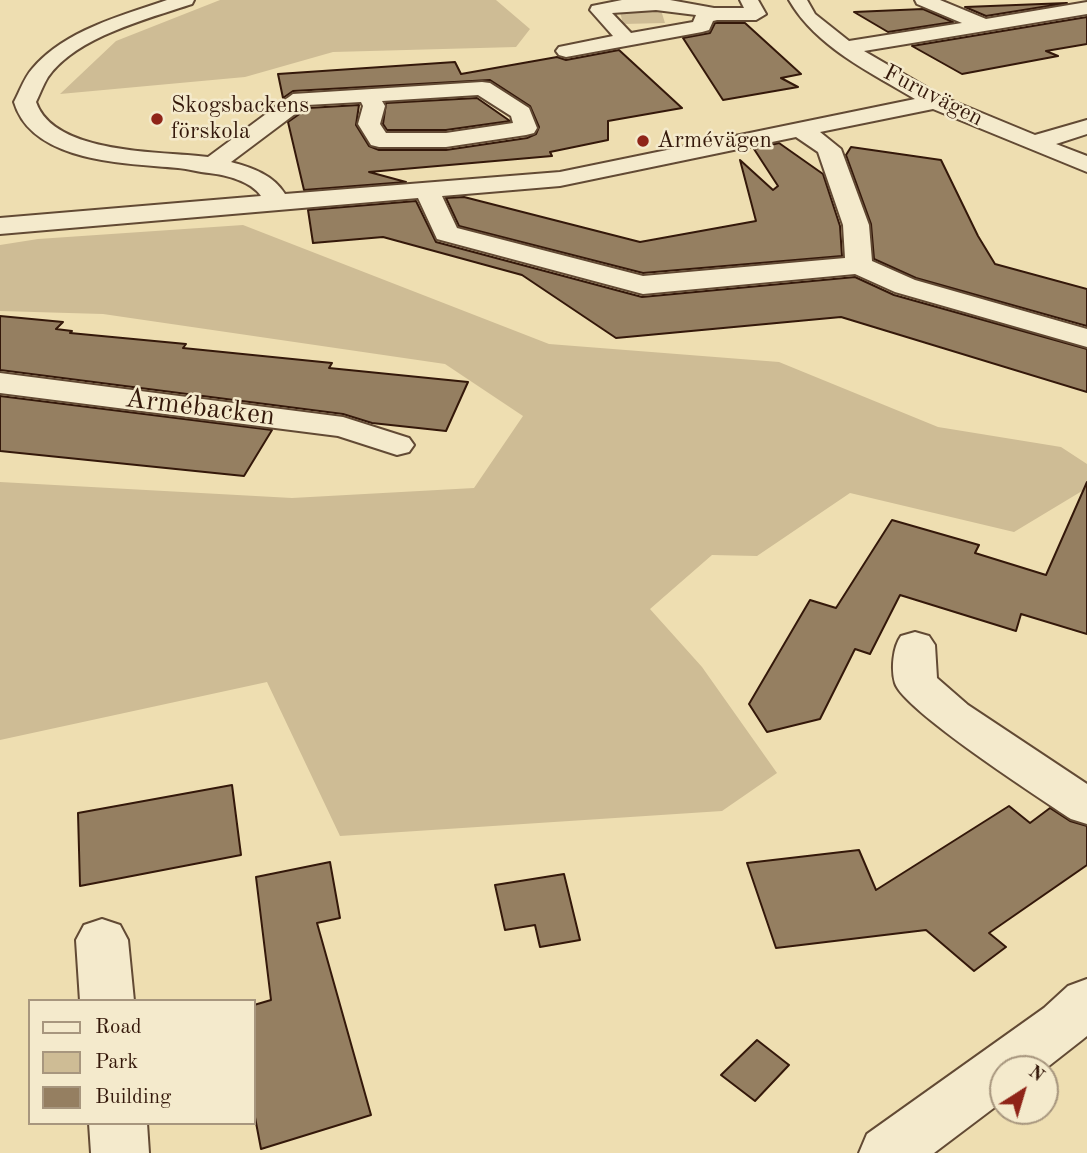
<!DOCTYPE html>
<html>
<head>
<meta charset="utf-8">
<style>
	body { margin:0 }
	#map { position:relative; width:1087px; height:1153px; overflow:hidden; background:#eedeb1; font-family:"Old Standard TT",serif }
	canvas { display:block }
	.legend { position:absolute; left:28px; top:999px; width:228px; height:126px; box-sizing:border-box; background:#f4eacc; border:2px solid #a7967e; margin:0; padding:9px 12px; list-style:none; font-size:21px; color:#34180a }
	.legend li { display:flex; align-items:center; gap:14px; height:35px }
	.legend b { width:35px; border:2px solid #a7967e }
	.north { position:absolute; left:989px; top:1055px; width:70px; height:70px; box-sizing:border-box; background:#f4eacc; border:2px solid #a7967e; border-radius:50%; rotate:37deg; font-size:19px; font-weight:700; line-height:28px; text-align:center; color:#34180a }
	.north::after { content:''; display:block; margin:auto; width:24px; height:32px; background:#8f2418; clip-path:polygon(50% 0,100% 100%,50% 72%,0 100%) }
</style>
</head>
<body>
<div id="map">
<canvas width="1087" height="1153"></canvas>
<ul class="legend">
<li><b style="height:9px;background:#f4eacc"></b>Road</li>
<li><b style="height:19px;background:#cebc95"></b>Park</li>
<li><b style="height:19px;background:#957f61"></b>Building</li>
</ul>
<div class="north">N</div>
</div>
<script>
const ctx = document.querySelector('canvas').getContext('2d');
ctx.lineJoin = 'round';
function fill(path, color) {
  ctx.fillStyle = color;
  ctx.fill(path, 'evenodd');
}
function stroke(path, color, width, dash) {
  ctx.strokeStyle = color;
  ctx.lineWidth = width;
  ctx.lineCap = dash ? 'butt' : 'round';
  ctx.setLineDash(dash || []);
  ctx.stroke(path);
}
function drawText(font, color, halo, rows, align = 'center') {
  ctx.font = font + ' "Old Standard TT",serif';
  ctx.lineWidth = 5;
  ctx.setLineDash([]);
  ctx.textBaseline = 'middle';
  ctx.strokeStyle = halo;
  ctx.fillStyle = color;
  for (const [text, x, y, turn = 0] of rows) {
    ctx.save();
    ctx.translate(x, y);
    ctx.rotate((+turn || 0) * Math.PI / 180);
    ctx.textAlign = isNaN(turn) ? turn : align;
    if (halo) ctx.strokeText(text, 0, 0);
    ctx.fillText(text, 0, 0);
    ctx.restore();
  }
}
fill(new Path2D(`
	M220 0H496L530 29 516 47 333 52 245 77 60 94 116 41Z
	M660 7 665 23 623 24 619 8Z
	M243 225 549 344 779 362 938 427 1061 447 1087 464V488L1014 532 850 493 757 556 712 555 650 609 702 667 777 773 722 811 340 836 267 682 0 740V482L292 498 474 488 523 416 445 364 103 314 0 311V245L38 239Z`), '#cebc95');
const building = new Path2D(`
	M1067 3 986 16 965 7Z
	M923 9 953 22 888 32 854 12Z
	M1087 17V44L1046 51 1058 56 962 74 912 46Z
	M715 23H745L801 74 781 78 798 87 723 100 683 38 710 33Z
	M619 50 682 108 608 121V140L550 152 552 156 369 172 406 182 304 190 288 122 308 108 359 105 356 125 369 146 379 150H446L527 138 536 134 539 127 530 106 490 80 293 91 283 98 278 74 455 62 461 74 557 57 566 60Z
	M477 98 510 121 446 130H387L383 124 386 103Z
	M779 143 823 174 840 226 842 256 643 273 459 226 446 198 464 197 640 242 756 221 740 160 773 190 778 186 754 149Z
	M851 147 941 160 978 236 995 264 1087 289V326L916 278 874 259 871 224 846 155Z
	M416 201 436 242 642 297 855 277 894 295 1087 349V392L841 317 616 338 522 275 383 237 313 243 308 210Z
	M0 316 63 322 56 329 72 331 70 333 186 344 183 348 332 363 329 368 468 382 446 431 372 423 343 414 0 370Z
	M0 396 272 430 244 476 0 451Z
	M1087 482V634L1021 614 1016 631 900 595 870 654 855 649 820 719 767 732 749 704 810 600 836 608 892 520 979 545 975 553 1046 575Z
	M232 785 241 855 80 886 78 813Z
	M1009 806 1030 823 1050 808 1070 821 1087 826V865L989 933 1006 947 974 971 926 930 776 948 747 863 859 850 876 890Z
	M330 862 340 918 317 923 371 1115 261 1149 254 1112V1005L271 1000 256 877Z
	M564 874 580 940 540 947 535 925 505 930 495 885Z
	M757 1040 789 1065 755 1101 721 1075Z`);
fill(building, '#957f61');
stroke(building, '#34180a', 2);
const minor = new Path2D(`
	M167 0H194L192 4C147 19 76 37 48 77 43 85 40 94 36 102 54 155 161 151 208 157L293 94 482 82 490 83 529 108 537 128 534 133 526 135 446 147H379L371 145 358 124 363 106 361 102 307 105 231 162C253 168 273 175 285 194L560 172 915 99C870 72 816 47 789 0H807L815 14 849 41 962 23 917 4 915 0H940L986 19 1087 2V14L864 51 943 97 1035 135 1087 120V134L1056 144 1087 156V172L933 109 820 132 841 149 869 225 872 261 915 280 1087 329V347L895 292 855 274 643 294 437 239 418 198 0 234V218L261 196C251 181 226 175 209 173 199 172 188 169 178 168 126 163 32 163 14 102 20 91 24 78 32 69 65 30 121 16 167 0ZM478 95 511 116 513 123 446 133H386L380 124 385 106 382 101ZM796 137 818 152 843 225 845 258 643 276 457 228 442 196 560 186Z
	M622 0H670L714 8H744L740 0H758L766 14 756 20H717L713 21 709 30 702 32 566 57 559 55 556 51 559 47 613 36 590 10 592 6ZM656 10 696 15 693 22 631 33 612 13Z
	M0 373 343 417 409 438 414 445 409 452 397 455 338 436 0 393Z
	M915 632 929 636 935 645 937 678 968 705 1087 784V824L1071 819C1041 799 902 709 895 683 891 669 893 647 901 636Z
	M102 919 120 925 128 940 134 1001H80L76 940 84 925Z
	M1087 979V1036L1082 1040 1045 1069H1003V1101L934 1153H859L867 1134 1044 1008 1068 986Z
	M89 1123H147L149 1153H91Z`);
stroke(minor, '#624a34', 4);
fill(minor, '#f4eacc');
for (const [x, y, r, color] of [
	[157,119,7,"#8f2418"],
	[643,141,7,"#8f2418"]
]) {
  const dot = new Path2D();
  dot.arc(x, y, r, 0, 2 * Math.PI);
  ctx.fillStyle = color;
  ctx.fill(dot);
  stroke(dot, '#f4eacc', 2.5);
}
drawText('23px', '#34180a', '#f4eacc', [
	["Furuvägen",933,96,27]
]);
drawText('23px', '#34180a', '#f4eacc', [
	["Skogsbackens",171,106],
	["förskola",171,132],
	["Armévägen",657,141]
], 'left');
drawText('28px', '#34180a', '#f4eacc', [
	["Armébacken",200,408,7]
]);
</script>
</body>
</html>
